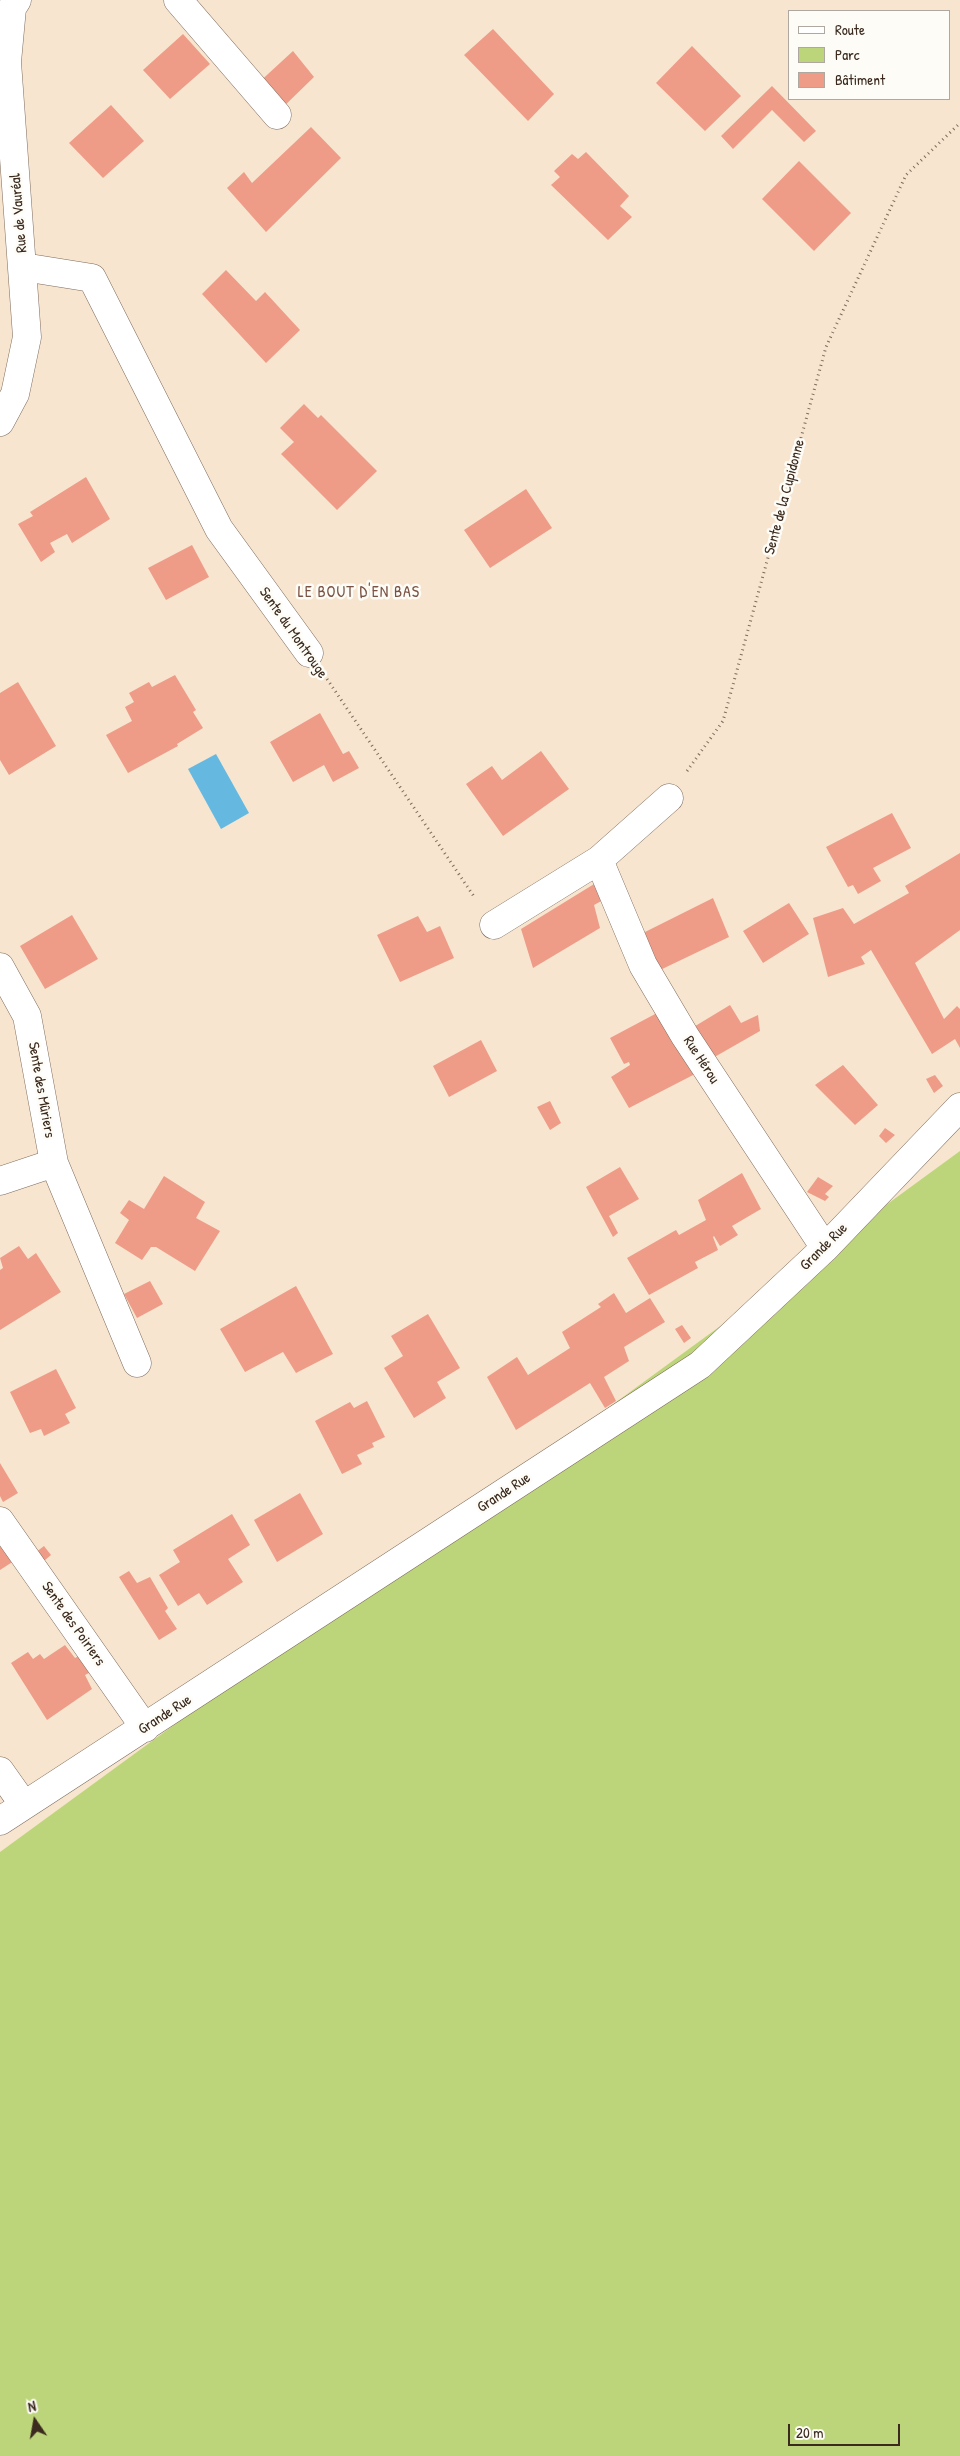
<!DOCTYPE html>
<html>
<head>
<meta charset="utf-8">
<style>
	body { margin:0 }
	#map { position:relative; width:960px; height:2456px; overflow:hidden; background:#f7e5cf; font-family:"Patrick Hand",sans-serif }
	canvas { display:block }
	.legend { position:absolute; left:788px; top:10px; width:162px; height:90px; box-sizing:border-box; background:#fdfcf7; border:1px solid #afa8a0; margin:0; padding:6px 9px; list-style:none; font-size:15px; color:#3b2a1e }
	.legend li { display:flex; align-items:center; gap:10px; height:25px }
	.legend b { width:25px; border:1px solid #afa8a0 }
	.north { position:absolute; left:10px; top:2396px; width:50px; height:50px; -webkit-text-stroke:4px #fdfcf7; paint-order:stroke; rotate:348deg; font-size:14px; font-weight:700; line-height:20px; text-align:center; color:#3b2a1e }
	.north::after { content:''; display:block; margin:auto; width:18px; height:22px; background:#3b2a1e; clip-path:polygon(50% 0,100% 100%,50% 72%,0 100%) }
	.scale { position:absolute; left:788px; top:2424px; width:112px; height:22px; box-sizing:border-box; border:2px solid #3b2a1e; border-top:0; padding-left:6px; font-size:15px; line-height:18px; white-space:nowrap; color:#3b2a1e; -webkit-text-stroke:4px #fdfcf7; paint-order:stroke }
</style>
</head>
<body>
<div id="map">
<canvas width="960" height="2456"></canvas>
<ul class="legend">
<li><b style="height:6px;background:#fff"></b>Route</li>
<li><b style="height:14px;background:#bdd57a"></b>Parc</li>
<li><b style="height:14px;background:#ee9c88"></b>Bâtiment</li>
</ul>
<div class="north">N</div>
<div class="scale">20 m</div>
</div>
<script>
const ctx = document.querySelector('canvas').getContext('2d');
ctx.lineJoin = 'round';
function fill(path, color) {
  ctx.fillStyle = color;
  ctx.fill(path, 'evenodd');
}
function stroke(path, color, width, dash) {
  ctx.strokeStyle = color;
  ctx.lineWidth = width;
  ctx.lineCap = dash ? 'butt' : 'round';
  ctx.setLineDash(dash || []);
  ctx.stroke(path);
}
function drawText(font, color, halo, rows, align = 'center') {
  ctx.font = font + ' "Patrick Hand",sans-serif';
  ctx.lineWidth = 5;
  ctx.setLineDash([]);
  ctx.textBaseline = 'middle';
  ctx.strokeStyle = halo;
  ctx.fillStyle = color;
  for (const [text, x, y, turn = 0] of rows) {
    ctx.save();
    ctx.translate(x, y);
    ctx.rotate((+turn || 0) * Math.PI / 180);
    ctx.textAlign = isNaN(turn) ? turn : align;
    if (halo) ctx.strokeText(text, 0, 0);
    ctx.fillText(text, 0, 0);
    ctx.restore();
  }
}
fill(new Path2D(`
	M960 1151V2456H0V1852Z`), '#bdd57a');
fill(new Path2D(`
	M216 754 249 813 221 829 188 769Z`), '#65b9e1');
fill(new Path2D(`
	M493 29 554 94 528 121 464 55Z
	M183 34 210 64 170 99 143 70Z
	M692 46 741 96 705 131 656 83Z
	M293 51 314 77 278 112 255 86Z
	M772 86 816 131 804 142 772 110 733 149 721 136Z
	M111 105 144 141 103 178 69 143Z
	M311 127 341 158 266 232 227 188 244 172 252 183Z
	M586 152 629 196 620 206 632 217 608 240 551 185 560 177 554 171 572 154 578 159Z
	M799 161 851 213 814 251 762 199Z
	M226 270 256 301 265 292 300 330 266 363 202 294Z
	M304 404 318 418 321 415 377 471 337 510 281 454 294 442 280 428Z
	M86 477 110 519 72 543 67 534 50 543 55 552 41 562 18 524 33 516 30 512Z
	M526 489 552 528 490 568 464 530Z
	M192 545 209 577 166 600 148 568Z
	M175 675 196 710 193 712 203 728 177 744 178 746 128 773 106 735 132 721 125 707 134 702 129 693 149 682 152 687Z
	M18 682 56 746 9 775 0 760V693Z
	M320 713 343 754 349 751 359 768 333 782 324 765 293 782 270 742Z
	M541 751 569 789 503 836 466 784 492 766 502 780Z
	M892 813 911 848 873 868 881 881 858 894 853 885 848 887 826 847Z
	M960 853V930L915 963 944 1019 957 1006 960 1009V1048L955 1039 932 1054 871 950 861 957 865 964 828 977 813 918 843 908 854 924 909 893 905 886Z
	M599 881 605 899 594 905 600 928 533 968 521 929Z
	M713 898 729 937 658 971 643 933Z
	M789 903 809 934 763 963 743 931Z
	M72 915 98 959 45 989 20 946Z
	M418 916 427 932 440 926 454 958 400 982 377 935Z
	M730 1005 741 1023 758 1015 760 1031 711 1059 692 1028Z
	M657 1013 697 1073 629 1108 611 1077 630 1065 629 1062 624 1064 610 1038Z
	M481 1040 497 1071 449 1097 433 1066Z
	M843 1065 878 1105 855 1125 815 1085Z
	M935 1075 943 1086 934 1093 926 1079Z
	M550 1101 561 1123 550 1130 537 1107Z
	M885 1128 895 1135 886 1143 879 1136Z
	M620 1167 639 1199 609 1216 618 1233 613 1237 586 1187Z
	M742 1173 761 1209 732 1226 738 1235 720 1246 714 1236 713 1237 718 1250 695 1262 698 1268 649 1295 627 1258 676 1230 679 1235 706 1220 698 1200Z
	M164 1176 205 1202 196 1218 220 1231 195 1271 156 1247H151L142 1260 115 1243 129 1220 120 1213 129 1200 144 1209Z
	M818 1177 833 1186 825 1194 829 1197 825 1201 807 1192Z
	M19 1246 28 1259 36 1253 61 1292 0 1330V1270L3 1268 0 1258Z
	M150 1281 163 1304 137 1318 124 1294Z
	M296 1286 333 1354 296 1373 283 1352 245 1372 220 1329Z
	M614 1293 626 1313 650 1298 665 1322 624 1347 629 1361 604 1377 616 1401 605 1408 590 1383 516 1430 487 1377 517 1357 528 1375 570 1348 562 1332 601 1307 598 1304Z
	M428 1314 460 1368 437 1382 446 1398 414 1418 384 1368 403 1356 391 1336Z
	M682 1325 691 1338 684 1343 675 1329Z
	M56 1369 76 1408 65 1414 70 1423 44 1436 41 1429 30 1433 10 1392Z
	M367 1401 385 1437 372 1443 374 1447 357 1455 362 1464 342 1474 315 1421 350 1402 354 1408Z
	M0 1463 18 1493 3 1502 0 1496Z
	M300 1493 323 1534 277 1562 254 1520Z
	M232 1514 250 1545 228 1559 243 1582 207 1605 199 1593 178 1606 159 1575 180 1562 173 1550Z
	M6 1543 17 1559 0 1570V1547Z
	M44 1546 51 1555 38 1566 31 1556Z
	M129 1571 137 1583 150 1577 168 1608 165 1611 177 1629 159 1640 119 1577Z
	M65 1645 75 1658 86 1652 97 1669 85 1675 92 1689 47 1720 11 1663 28 1652 33 1659 40 1654 44 1659Z`), '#ee9c88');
const minor = new Path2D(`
	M178 0 277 115
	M23 267 92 278 219 529 309 653
	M599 860 643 965 685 1036 825 1248
	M494 925 599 860 669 798
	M0 967 27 1016 54 1163 0 1181
	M54 1163 137 1363
	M0 1521 145 1728
	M0 1771 24 1805
	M0 1821 700 1365 825 1248 960 1107`);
const major = new Path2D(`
	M0 422 15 394 27 337 7 62 12 8 17 0`);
stroke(minor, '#7d6b5c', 29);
stroke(major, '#7d6b5c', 29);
stroke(new Path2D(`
	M327 679 475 898
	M687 771 723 721 826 347 906 175 960 123`), '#7d6b5c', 3, [1, 4]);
stroke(minor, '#fff', 28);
stroke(major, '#fff', 28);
drawText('15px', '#3b2a1e', '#fdfcf7', [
	["Rue de Vauréal",19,213,-95],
	["Sente de la Cupidonne",785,497,-75],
	["Sente du Montrouge",293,633,55],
	["Rue Hérou",701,1060,57],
	["Sente des Mûriers",41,1090,80],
	["Grande Rue",824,1247,-45],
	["Grande Rue",504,1493,-33],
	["Sente des Poiriers",73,1624,55],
	["Grande Rue",165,1715,-33]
]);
ctx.letterSpacing = '1px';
drawText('16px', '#7a5243', '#fdfcf7', [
	["LE BOUT D'EN BAS",359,593]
]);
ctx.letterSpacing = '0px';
</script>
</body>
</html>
